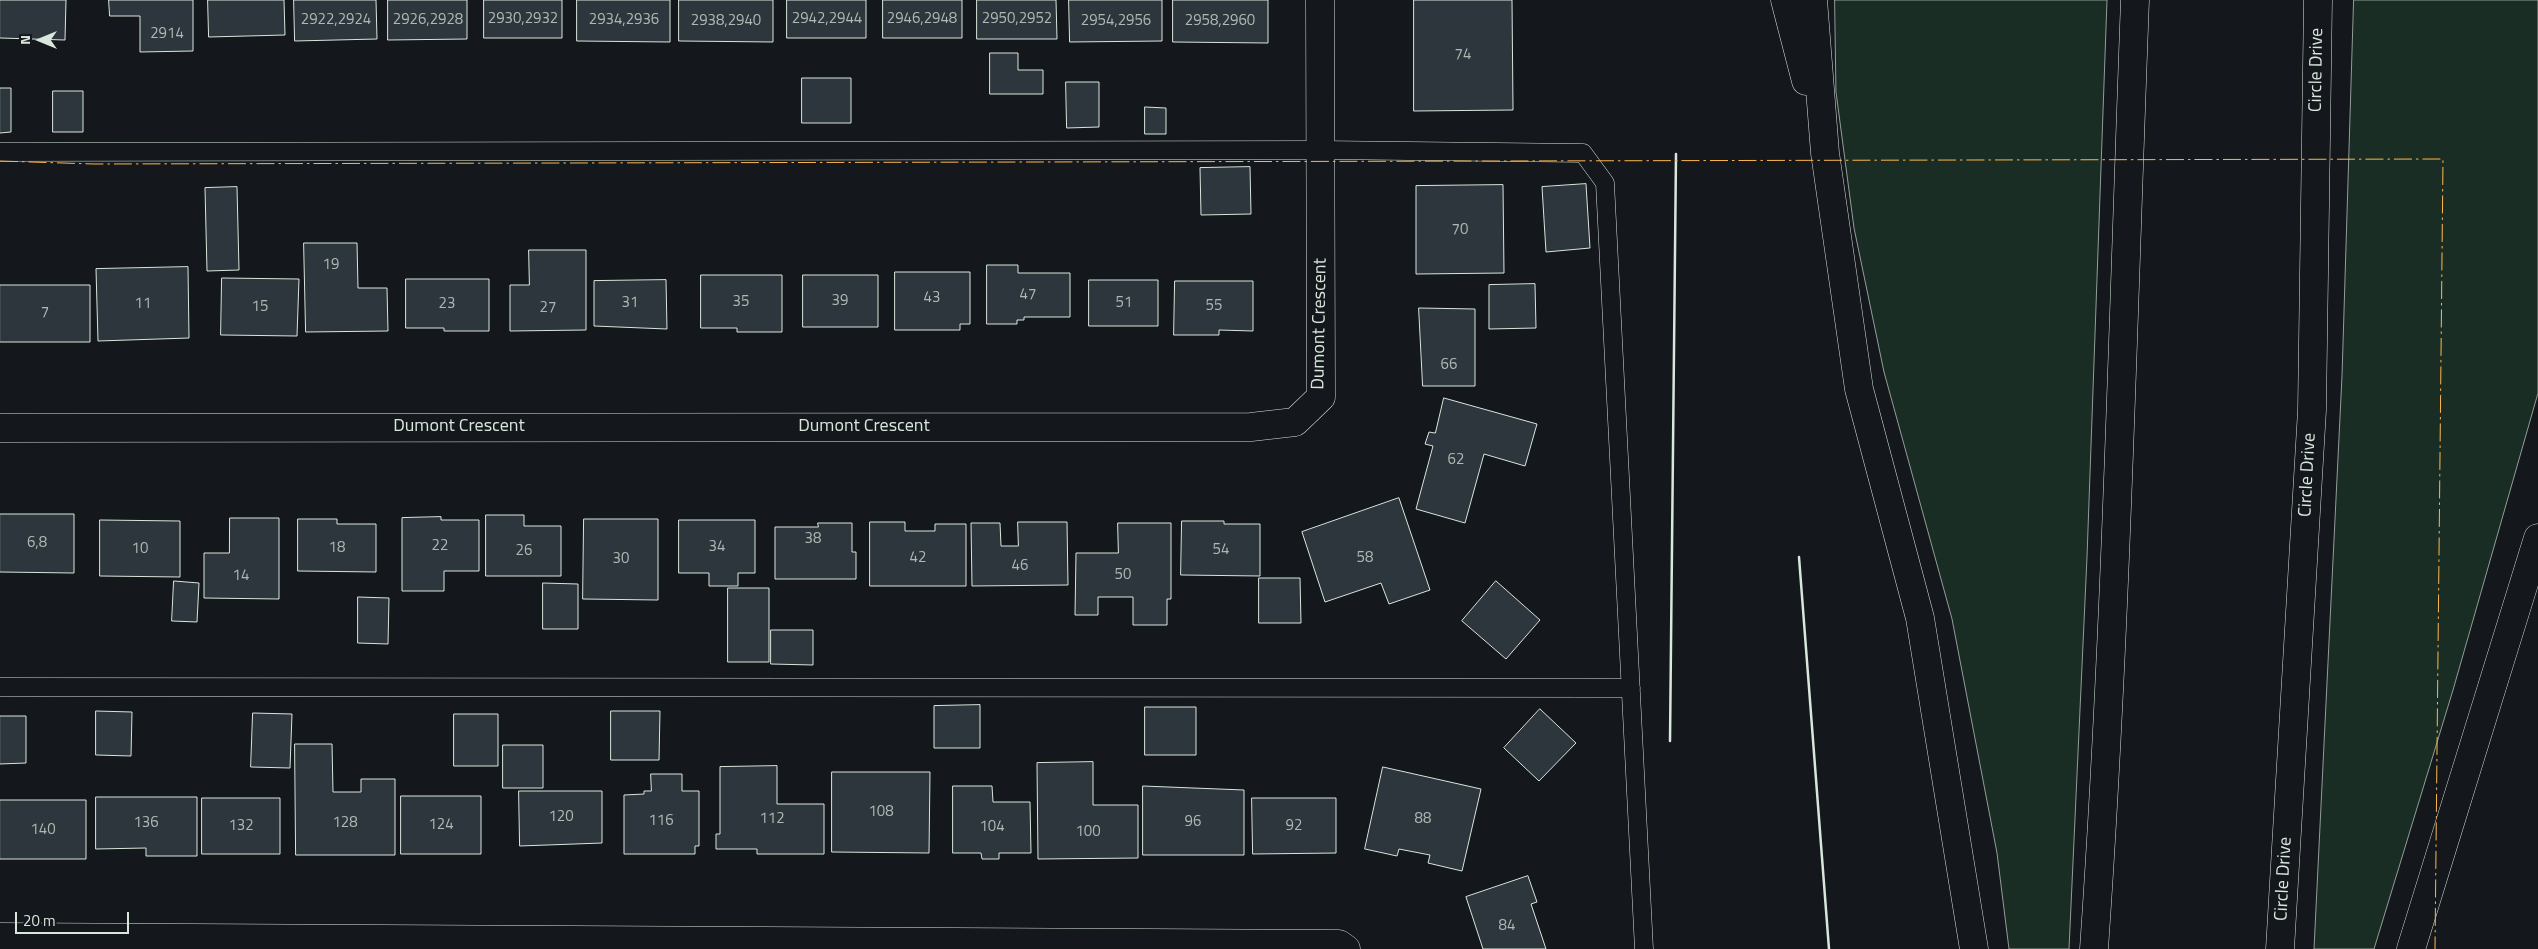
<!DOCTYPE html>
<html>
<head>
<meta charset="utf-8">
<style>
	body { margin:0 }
	#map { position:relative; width:2538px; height:949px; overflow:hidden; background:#14181c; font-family:"Titillium Web",sans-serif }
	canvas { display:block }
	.north { position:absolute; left:15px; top:15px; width:50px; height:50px; -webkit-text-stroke:4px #14181c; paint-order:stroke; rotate:270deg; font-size:14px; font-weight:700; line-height:20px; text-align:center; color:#d8e6dc }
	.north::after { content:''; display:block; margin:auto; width:18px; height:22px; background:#d8e6dc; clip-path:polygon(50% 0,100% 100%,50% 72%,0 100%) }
	.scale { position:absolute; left:15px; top:912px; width:114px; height:22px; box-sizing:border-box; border:2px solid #d8e6dc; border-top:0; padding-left:6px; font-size:15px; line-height:18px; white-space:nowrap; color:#d8e6dc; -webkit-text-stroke:4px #14181c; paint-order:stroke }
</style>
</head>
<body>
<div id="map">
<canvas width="2538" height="949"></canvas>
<div class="north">N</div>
<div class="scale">20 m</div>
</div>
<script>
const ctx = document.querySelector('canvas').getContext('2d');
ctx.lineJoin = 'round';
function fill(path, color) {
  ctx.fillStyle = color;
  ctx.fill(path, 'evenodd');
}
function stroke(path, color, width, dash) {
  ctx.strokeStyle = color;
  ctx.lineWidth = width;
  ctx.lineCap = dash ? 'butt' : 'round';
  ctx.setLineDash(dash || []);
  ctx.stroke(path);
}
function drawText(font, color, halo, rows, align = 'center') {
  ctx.font = font + ' "Titillium Web",sans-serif';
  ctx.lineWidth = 4;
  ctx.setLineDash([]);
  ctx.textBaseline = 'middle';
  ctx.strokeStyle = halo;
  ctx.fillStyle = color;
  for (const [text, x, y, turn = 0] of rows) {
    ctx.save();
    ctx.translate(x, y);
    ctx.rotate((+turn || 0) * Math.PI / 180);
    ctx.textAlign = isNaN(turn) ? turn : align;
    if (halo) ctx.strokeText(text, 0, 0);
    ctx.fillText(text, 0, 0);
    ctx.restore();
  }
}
const green = new Path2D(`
	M1835 0H2107L2087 557 2069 949H2009L1997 853 1952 619 1884 372 1854 228 1836 92Z
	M2354 0H2538V393L2453 690 2374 949H2314L2342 376Z`);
fill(green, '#1a2d24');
stroke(green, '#939e99', 1);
const building = new Path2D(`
	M0 0H66L65 40 0 38Z
	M109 0H193V51L140 52V16H110Z
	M208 0H284L285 35 209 37Z
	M294 0H376L377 39 295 41Z
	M388 0H467V39L388 40Z
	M484 0H562V38H484Z
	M577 0H670V42L577 41Z
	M679 0H773V42L679 41Z
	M787 0H866V38H787Z
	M883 0H962V38H883Z
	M977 0H1056L1057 39H977Z
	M1069 0H1162V41L1070 42Z
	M1173 0H1268V43L1173 42Z
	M1414 0H1512L1513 110 1414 111Z
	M990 53H1018V70H1043V94H990Z
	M802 78H851V123H802Z
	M1066 82H1099V127L1067 128Z
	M0 88H11V132L0 133Z
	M53 91H83V132H53Z
	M1145 107 1166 108V134H1145Z
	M1250 167 1251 214 1201 215 1200 168Z
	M1586 184 1590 248 1546 252 1542 187Z
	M1503 185 1504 273 1416 274V186Z
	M237 187 239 270 207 271 205 188Z
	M304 243H357L358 288H387L388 331 306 332Z
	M529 250H586V330L510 331V285H529Z
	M987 265H1018V273H1070V317H1024V320H1017V324H987Z
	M188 267 189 338 98 341 96 269Z
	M895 272H970V324H960V330H895Z
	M701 275H782V332H737V328H701Z
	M803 275H878V327H803Z
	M222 278 299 279 297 336 221 335Z
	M406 279H489V331H444V328H406Z
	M666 280 667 329 594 326V281Z
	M1089 280H1158V326H1089Z
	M1175 281H1253V331L1219 330V335H1174Z
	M1535 284 1536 328 1489 329V285Z
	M0 285H90V342H0Z
	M1419 308 1475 309V386H1423Z
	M1444 398 1537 424 1525 466 1484 454 1465 523 1416 509 1433 446 1425 444 1429 432 1435 433Z
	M1399 498 1430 590 1389 604 1381 583 1325 602 1302 532Z
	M0 514H74V573L0 572Z
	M486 515H524V526H561V576H486Z
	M441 517V520H479V571H444V591H402V518Z
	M230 518H279V599L204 598V553H229Z
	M298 519H337V524H376V572L298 571Z
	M584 519H658V600L583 599Z
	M100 520 180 521V577L100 576Z
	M679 520H755V573H738V586H709V573H679Z
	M1182 521H1224V524H1260V576L1181 575Z
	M870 522H905V531H935V524H966V586H870Z
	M1018 522H1067L1068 585 972 586 971 523H1000L1001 546H1018Z
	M818 523H852V552H856V579H775V527H818Z
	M1118 523H1171V599H1167V625H1133V597H1098V615H1075L1076 553H1118Z
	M1259 578H1300L1301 623H1259Z
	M174 581 199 583 197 622 172 621Z
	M1496 581 1540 620 1506 659 1462 621Z
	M543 583 578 584V629H543Z
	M728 588H769V662H728Z
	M358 597 389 598 388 644 358 643Z
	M771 630H813V665L771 664Z
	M980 705V748H934V706Z
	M1145 707H1196V755H1145Z
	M1540 709 1576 743 1539 781 1504 748Z
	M96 711 132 712 131 756 96 755Z
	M611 711H660L659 760H611Z
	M253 713 292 714 290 768 251 767Z
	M454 714H498V766H454Z
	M0 716H26V763L0 764Z
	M295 744H332L333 792H361V779H395V855H296Z
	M503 745H543V788H503Z
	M1093 762V805H1138V858L1038 859 1037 763Z
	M777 766V804H824V854H757V849H716V834H720V767Z
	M1383 767 1481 789 1462 871 1428 863 1430 855 1399 849 1397 856 1365 849Z
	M832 772H930L929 853 832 852Z
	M651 774H682V791H699V846H695V854H624V795L644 794V791H651Z
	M953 786H992L993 802H1030L1031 853H999V859H982L981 853H953Z
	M1143 786 1244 790V855H1143Z
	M519 791H602V843L520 846Z
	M401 796H481V854H401Z
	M96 797H197V856H146V848L96 849Z
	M202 798H280V854H202Z
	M1252 798H1336V853L1253 854Z
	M0 800H86V859H0Z
	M1528 876 1537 902 1531 904 1546 949H1483L1466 897Z`);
fill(building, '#2c363c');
stroke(building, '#d8e6dc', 1);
const service = new Path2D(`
	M0 152 1322 150 1583 153 1605 183 1644 949
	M0 687 1631 688`);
const minor = new Path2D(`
	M0 428 1251 427 1295 422 1321 397 1320 0
	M0 937 1339 944 1346 949`);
const motorway = new Path2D(`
	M1785 0 1806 81
	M1813 0 1825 153 1859 389 1920 618 1974 949
	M2094 949C2116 633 2123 316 2135 0
	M2280 949 2312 410 2318 0
	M2411 949 2538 538`);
stroke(service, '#d8e6dc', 19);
stroke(minor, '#d8e6dc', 29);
stroke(motorway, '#d8e6dc', 29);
stroke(service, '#14181c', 18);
stroke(minor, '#14181c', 28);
stroke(motorway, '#14181c', 28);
stroke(new Path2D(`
	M1799 557 1829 949
	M1670 741 1676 154`), '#d8e6dc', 2.5);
stroke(new Path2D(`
	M0 161 94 164 2443 159 2435 949`), '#ffb74d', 1, [18, 4, 2.5, 4]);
drawText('15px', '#adbab4', null, [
	["2930,2932",523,19],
	["2942,2944",827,19],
	["2946,2948",922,19],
	["2950,2952",1017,19],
	["2922,2924",336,20],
	["2926,2928",428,20],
	["2934,2936",624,20],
	["2938,2940",726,21],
	["2954,2956",1116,21],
	["2958,2960",1220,21],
	["2914",167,34],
	["74",1463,55],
	["70",1460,230],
	["19",331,265],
	["47",1028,295],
	["43",932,298],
	["39",840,301],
	["35",741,302],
	["31",630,303],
	["51",1124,303],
	["11",143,304],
	["23",447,304],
	["55",1214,306],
	["15",260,307],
	["27",548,308],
	["7",45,313],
	["66",1449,365],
	["62",1456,460],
	["38",813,539],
	["6,8",37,543],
	["22",440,546],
	["34",717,547],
	["18",337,548],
	["10",140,549],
	["54",1221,550],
	["26",524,551],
	["42",918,558],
	["58",1365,558],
	["30",621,559],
	["46",1020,566],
	["50",1123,575],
	["14",241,576],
	["108",881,812],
	["120",561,817],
	["112",772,819],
	["88",1423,819],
	["116",661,821],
	["96",1193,822],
	["136",146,823],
	["128",345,823],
	["124",441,825],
	["132",241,826],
	["92",1294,826],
	["104",992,827],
	["140",43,830],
	["100",1088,832],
	["84",1507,926]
]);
drawText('18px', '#d8e6dc', '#14181c', [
	["Circle Drive",2317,70,-89],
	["Dumont Crescent",1320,324,-89],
	["Dumont Crescent",459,427],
	["Dumont Crescent",864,427],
	["Circle Drive",2308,475,-87],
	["Circle Drive",2284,879,-87]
]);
</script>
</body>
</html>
